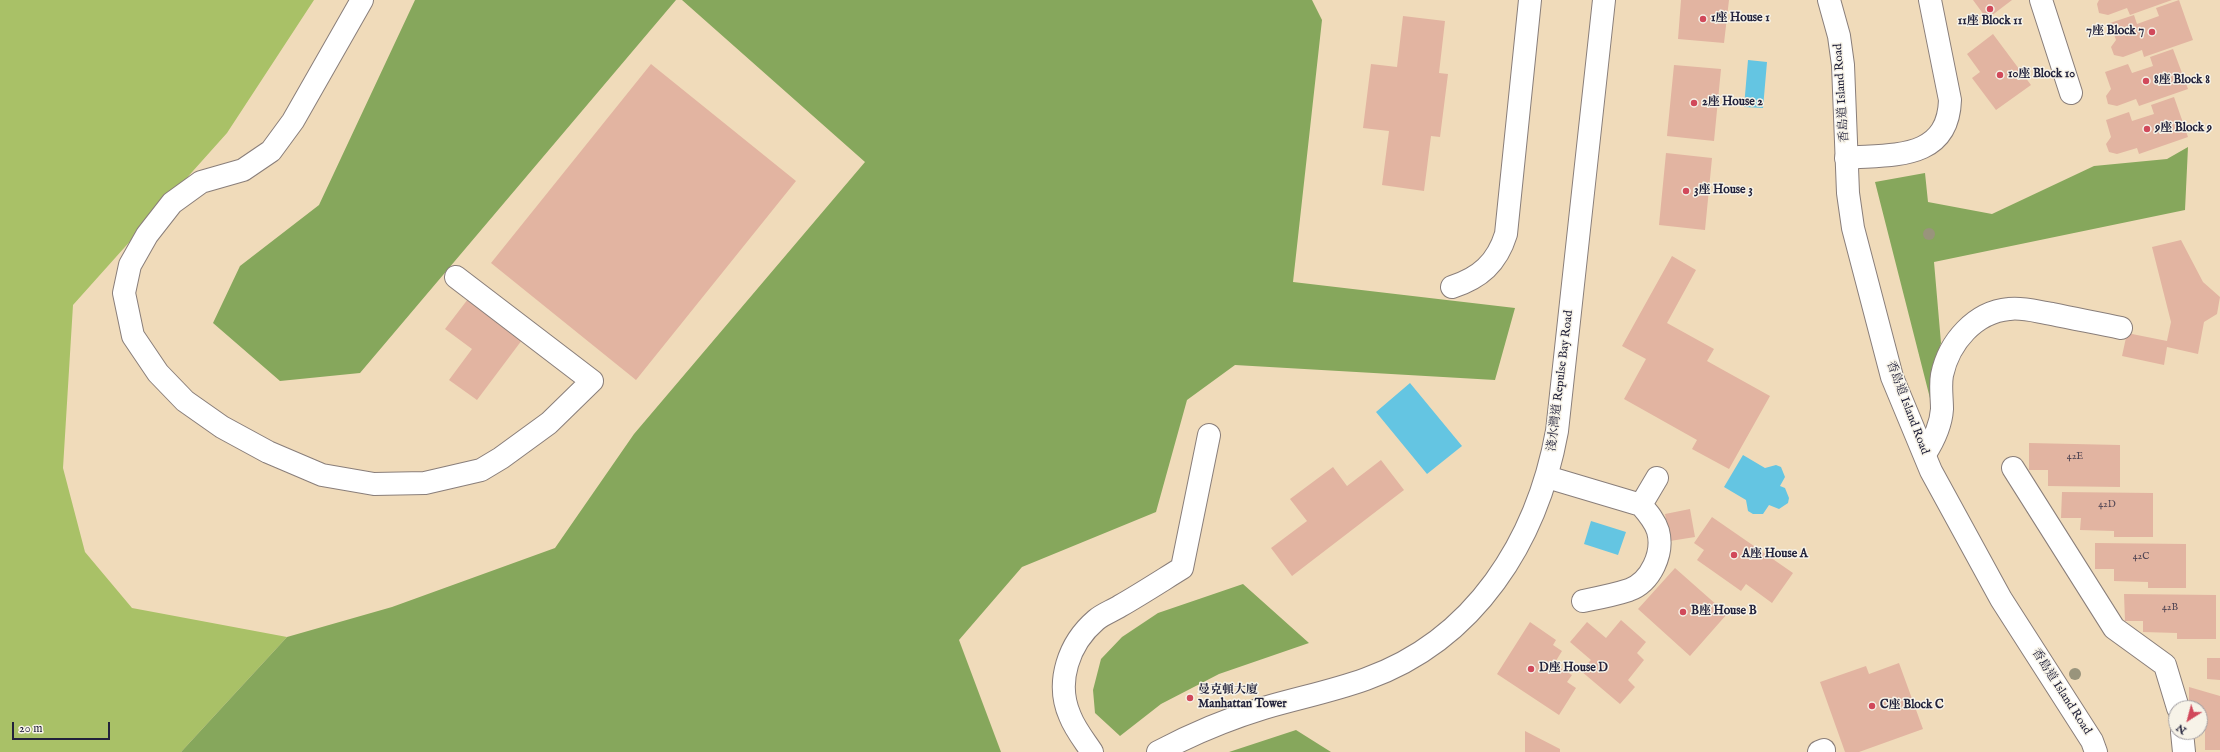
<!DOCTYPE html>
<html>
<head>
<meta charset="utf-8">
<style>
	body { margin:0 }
	#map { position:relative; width:2220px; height:752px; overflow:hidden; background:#f0dbba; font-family:"IM FELL English",serif }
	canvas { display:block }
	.north { position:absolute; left:2168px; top:700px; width:40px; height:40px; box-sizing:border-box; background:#f7f3e8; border:1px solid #a29fa3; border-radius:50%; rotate:216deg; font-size:11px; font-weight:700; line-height:16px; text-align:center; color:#22223b }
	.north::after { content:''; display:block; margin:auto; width:14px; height:18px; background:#d1495b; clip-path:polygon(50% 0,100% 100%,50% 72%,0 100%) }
	.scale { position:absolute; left:12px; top:722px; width:98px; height:18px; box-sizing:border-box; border:2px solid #22223b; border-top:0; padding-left:5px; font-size:12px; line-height:14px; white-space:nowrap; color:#22223b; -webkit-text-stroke:3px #f7f3e8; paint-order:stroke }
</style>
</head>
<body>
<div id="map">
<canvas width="2220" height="752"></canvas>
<div class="north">N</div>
<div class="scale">20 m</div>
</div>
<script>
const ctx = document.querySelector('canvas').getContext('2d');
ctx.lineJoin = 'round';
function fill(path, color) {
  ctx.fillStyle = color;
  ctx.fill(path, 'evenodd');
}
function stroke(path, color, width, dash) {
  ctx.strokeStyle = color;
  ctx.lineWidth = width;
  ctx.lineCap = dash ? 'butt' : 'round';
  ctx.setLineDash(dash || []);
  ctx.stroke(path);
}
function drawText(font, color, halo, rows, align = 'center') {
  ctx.font = font + ' "IM FELL English","Noto Serif TC",serif';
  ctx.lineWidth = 3;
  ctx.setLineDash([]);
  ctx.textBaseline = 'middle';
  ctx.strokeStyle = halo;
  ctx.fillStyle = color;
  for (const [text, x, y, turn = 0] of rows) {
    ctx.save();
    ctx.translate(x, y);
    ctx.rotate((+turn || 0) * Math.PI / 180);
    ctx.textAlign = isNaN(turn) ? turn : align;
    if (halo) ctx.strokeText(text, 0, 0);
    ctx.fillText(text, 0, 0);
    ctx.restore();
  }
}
fill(new Path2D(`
	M0 0H314L227 133 73 305 63 468 85 552 132 608 287 637 181 752H0Z`), '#a9c167');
fill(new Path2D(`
	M415 0H676L360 373 280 381 213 323 240 266 319 205Z
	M682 0H1312L1322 20 1293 282 1515 308 1495 380 1235 365 1187 400 1156 512 1022 567 959 640 1001 752H181L287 637 392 607 555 548 634 434 865 162Z
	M2188 147 2185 210 1934 262 1941 343 1931 375 1930 392 1933 410 1875 182 1925 173 1928 202 1992 214 2094 166 2167 159Z
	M1243 584 1309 643 1219 674 1161 704 1120 736 1095 713 1093 690 1101 659 1122 637 1158 613Z
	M1296 730 1331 752H1229Z`), '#86a75c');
fill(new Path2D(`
	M1748 60 1767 62 1763 108 1744 107Z
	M1410 383 1462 446 1427 474 1376 412Z
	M1743 455 1765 468 1776 465 1781 467 1785 477 1780 486 1785 488 1789 498 1788 503 1779 509 1769 505 1763 514H1753L1748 511 1746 500 1724 487Z
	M1591 521 1626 532 1618 555 1584 544Z`), '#64c5e2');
fill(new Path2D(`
	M1681 0H1729L1724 43 1678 39Z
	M1973 0H2012L1987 19Z
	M2099 0H2172L2130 15 2127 8 2108 15 2099 13 2097 4Z
	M2179 0 2193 40 2144 57 2142 50 2123 57 2114 55 2111 47 2116 40 2110 23 2134 15 2137 24 2159 16 2156 8Z
	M1403 16 1445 21 1439 73 1448 74 1440 137 1431 136 1424 191 1382 185 1389 131 1363 128 1371 64 1397 67Z
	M1993 34 2031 85 1996 110 1972 78 1980 72 1967 54Z
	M2173 49 2188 89 2139 106 2136 99 2117 106 2108 104 2106 96 2111 89 2105 72 2128 64 2132 73 2153 66 2150 57Z
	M651 64 796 181 636 380 491 263Z
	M1674 65 1721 69 1714 141 1667 136Z
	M2174 97 2188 137 2139 154 2137 148 2117 154 2109 152 2106 144 2111 137 2106 120 2129 112 2132 121 2154 114 2151 105Z
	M1666 153 1712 158 1705 230 1659 225Z
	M2181 240 2203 282 2220 297 2217 314 2204 322 2198 354 2167 347 2164 365 2122 356 2127 333 2167 341 2171 322 2152 247Z
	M1672 256 1696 270 1667 323 1714 349 1707 361 1770 396 1729 469 1692 449 1697 440 1624 399 1646 359 1622 346Z
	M468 299 522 340 477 400 449 380 472 349 445 329Z
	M2029 443 2120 445V487L2048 486V470H2029Z
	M1381 460 1404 490 1292 576 1271 548 1307 521 1290 499 1333 467 1347 486Z
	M2062 492 2153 493V537H2114V531L2080 530 2081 518H2061Z
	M1690 509 1695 537 1670 541 1665 514Z
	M1712 517 1793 573 1772 603 1746 584 1741 591 1697 560 1704 550 1694 543Z
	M2095 543 2186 544V588H2148V582L2114 581V569H2095Z
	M1675 568 1727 614 1690 656 1638 609Z
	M2124 594 2216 595V639H2177V633L2143 632V621H2125Z
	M1621 620 1646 642 1637 653 1644 660 1628 680 1635 687 1620 704 1581 671 1591 660 1570 642 1587 622 1606 638Z
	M1530 622 1556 640 1553 645 1562 651 1554 664 1572 675 1567 682 1576 688 1559 715 1497 674Z
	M2207 658H2220V680L2207 679Z
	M1899 663 1923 729 1859 752H1845L1820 682 1866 666 1869 674Z
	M2189 687 2220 696V750H2205V718L2200 717V708H2189Z
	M1525 731 1560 749V752H1525Z`), '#e2b4a1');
const minor = new Path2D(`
	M362 0 293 121 271 151 243 170 201 182 172 203 147 235 130 265 124 293 133 336 158 373 185 401 222 427 268 452 322 475 374 484 425 483 481 470 501 458 549 423 592 381 456 277
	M2041 0 2071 93
	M1846 158C1892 154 1948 161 1950 100L1930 0
	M1452 287C1480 278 1497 263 1506 234L1530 0
	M1925 454C1934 440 1941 425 1942 409 1942 398 1940 386 1942 375 1949 342 1975 312 2009 309 2023 307 2038 312 2052 314 2075 319 2098 323 2121 328
	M2013 468 2114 628 2165 665 2178 708
	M1547 477 1641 505C1648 513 1655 521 1658 531 1664 553 1651 582 1629 590 1614 595 1598 598 1583 601
	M1641 505 1657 478
	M2182 732 2184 752
	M1092 752C1084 740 1075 729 1070 716 1055 682 1069 643 1096 620 1103 614 1112 611 1120 606 1141 594 1161 581 1182 568L1209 435
	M1819 752 1824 750V752`);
const major = new Path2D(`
	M1829 0 1839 36 1843 65 1848 193 1853 228 1892 377 1931 471 2001 599 2092 741 2096 752
	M1158 752C1192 734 1228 719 1264 708 1298 698 1333 691 1366 679 1475 640 1537 541 1557 431L1604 0`);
stroke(minor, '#897e7a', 24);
stroke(major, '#897e7a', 24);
stroke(minor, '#fff', 22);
stroke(major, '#fff', 22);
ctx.fillStyle = '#99947c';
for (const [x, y] of [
	[1929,234],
	[2075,674]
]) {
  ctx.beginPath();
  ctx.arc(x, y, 6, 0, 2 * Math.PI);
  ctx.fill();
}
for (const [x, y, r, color] of [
	[1990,9,4,"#d1495b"],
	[1703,19,4,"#d1495b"],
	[2152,32,4,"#d1495b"],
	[2000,75,4,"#d1495b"],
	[2146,81,4,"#d1495b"],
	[1694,103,4,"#d1495b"],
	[2147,129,4,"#d1495b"],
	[1686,191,4,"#d1495b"],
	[1734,555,4,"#d1495b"],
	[1683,612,4,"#d1495b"],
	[1531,669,4,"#d1495b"],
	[1190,698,4,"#d1495b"],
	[1872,706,4,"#d1495b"]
]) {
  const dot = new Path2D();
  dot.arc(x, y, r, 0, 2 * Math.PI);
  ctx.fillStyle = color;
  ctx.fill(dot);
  stroke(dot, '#f7f3e8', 1.5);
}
drawText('10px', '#524654', null, [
	["42E",2075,457],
	["42D",2107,505],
	["42C",2141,557],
	["42B",2170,608]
]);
drawText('bold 12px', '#22223b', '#f7f3e8', [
	["1座 House 1",1711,19],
	["11座 Block 11",1990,22,"center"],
	["7座 Block 7",2144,32,"right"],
	["10座 Block 10",2008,75],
	["8座 Block 8",2154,81],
	["2座 House 2",1702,103],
	["9座 Block 9",2155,129],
	["3座 House 3",1694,191],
	["A座 House A",1742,555],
	["B座 House B",1691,612],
	["D座 House D",1539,669],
	["曼克頓大廈",1198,691],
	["Manhattan Tower",1198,705],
	["C座 Block C",1880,706]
], 'left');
drawText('12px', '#22223b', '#f7f3e8', [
	["香島道 Island Road",1842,93,-94],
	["淺水灣道 Repulse Bay Road",1561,381,-83],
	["香島道 Island Road",1907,408,69],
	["香島道 Island Road",2061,692,57]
]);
</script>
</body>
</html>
